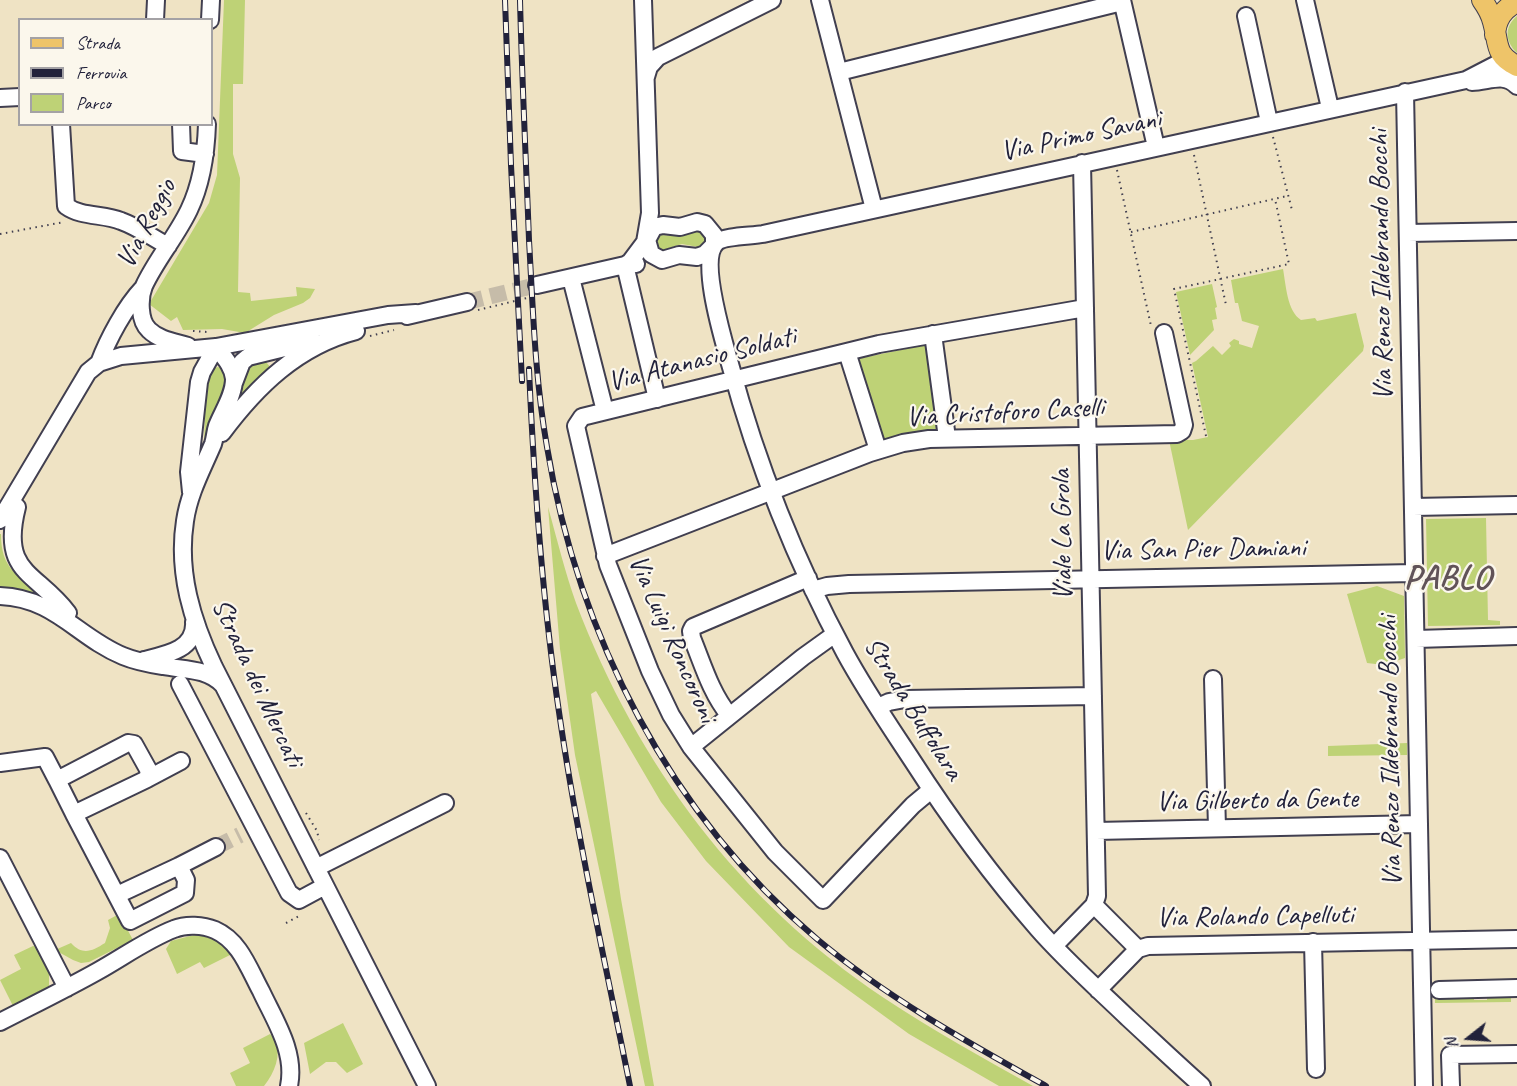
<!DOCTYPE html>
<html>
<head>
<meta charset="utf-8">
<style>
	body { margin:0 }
	#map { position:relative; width:1517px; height:1086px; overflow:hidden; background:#efe3c4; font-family:Caveat,sans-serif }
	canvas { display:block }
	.legend { position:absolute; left:18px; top:18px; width:195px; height:108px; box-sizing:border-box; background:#fbf7ec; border:2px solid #a4a2a5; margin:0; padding:8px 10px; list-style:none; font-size:18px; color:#22223b }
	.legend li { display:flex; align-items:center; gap:12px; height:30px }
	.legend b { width:30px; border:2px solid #a4a2a5 }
	.north { position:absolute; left:1439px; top:1008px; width:60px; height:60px; -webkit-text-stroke:4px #fbf7ec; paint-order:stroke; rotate:253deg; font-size:16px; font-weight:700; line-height:24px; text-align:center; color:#22223b }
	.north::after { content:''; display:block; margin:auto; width:21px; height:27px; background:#22223b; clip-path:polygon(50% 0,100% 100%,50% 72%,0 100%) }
</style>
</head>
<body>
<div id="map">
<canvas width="1517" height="1086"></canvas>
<ul class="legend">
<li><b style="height:8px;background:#eec469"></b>Strada</li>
<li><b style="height:8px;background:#22223b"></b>Ferrovia</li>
<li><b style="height:16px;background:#bed276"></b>Parco</li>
</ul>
<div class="north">N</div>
</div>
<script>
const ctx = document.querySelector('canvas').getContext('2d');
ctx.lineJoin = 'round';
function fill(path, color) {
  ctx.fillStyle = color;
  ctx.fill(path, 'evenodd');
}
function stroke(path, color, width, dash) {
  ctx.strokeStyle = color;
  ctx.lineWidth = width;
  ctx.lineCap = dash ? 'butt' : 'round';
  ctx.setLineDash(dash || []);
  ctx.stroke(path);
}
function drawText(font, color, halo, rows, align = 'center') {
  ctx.font = font + ' Caveat,sans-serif';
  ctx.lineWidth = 4.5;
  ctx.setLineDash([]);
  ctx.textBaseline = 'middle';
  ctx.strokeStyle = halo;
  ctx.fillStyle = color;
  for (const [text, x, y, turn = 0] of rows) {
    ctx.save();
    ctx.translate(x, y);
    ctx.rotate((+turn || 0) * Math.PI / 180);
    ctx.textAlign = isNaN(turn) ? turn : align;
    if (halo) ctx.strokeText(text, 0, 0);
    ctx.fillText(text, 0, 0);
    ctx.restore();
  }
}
fill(new Path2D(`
	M224 0H245L243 84H233V154L240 178 238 292 250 293 251 301 297 296 296 287 315 289 310 298 303 303 274 315 245 333 222 329 183 330 177 317 171 321 149 304 209 203 217 175Z
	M1517 16V53C1505 41 1504 27 1517 16Z
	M697 231 703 234 705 239 703 245 698 247 682 244 663 250 658 248 656 243 660 235 681 236Z
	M1283 269C1286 285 1287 311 1301 320L1315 318 1317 321 1356 313 1364 346 1363 351 1188 530 1169 440H1193L1208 437 1192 363 1196 361 1213 346 1222 355 1231 346 1229 343 1234 339 1239 341V344L1252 348 1259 326 1242 321 1238 303H1235L1231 280Z
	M1212 284 1217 307 1215 308 1217 319 1212 320 1214 330 1190 355 1176 292Z
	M925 345 927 347 938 428 937 430 883 439 857 359Z
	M262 357 271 368 235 404 247 366Z
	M218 367 224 369 227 381 204 444 206 378 211 369Z
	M548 507C557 539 565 572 576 603 638 766 739 901 884 998 932 1030 983 1058 1033 1086H999L909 1034 789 947 706 861 661 802 596 691 591 694 621 899 654 1086H645L575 755 560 649Z
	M1486 518 1488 620 1500 621V625L1428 626 1426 519Z
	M0 534H1C1 570 18 573 38 595L20 590 0 588Z
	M1377 586 1404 596 1405 658 1384 665 1367 663 1347 594Z
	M1407 743V755L1328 756V746Z
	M119 914 133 940 89 962 81 963 73 960 55 950 71 943C83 956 92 951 105 943L110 928 108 920Z
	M194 935C214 937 220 939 232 954L204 968 200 962 177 974 166 949 171 941Z
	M33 946 41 948 49 969V986L13 1006 0 980 21 969 14 955Z
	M1511 992V1002L1435 1003V994L1474 993V1000H1487V993Z
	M343 1023 363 1064 347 1073 336 1062H326L310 1074 304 1043Z
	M270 1034 276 1039C281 1056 275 1072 264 1086H236L230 1073 250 1063 243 1048Z`), '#bed276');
stroke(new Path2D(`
	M467 302 537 285
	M216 847 240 835`), '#c6bca9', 16, [16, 8]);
const minor = new Path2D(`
	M820 0 874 209
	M1122 0 1156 147
	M1305 0 1330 108
	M1246 16 1269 122
	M155 20 156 0
	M210 20 211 0
	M839 72 1122 2
	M646 77 649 67 658 57 772 0
	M1472 82C1488 82 1504 72 1517 86
	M1405 92 1424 1086
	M0 98 20 97
	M61 124 66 206C81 217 104 214 121 221 138 227 153 238 168 246
	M181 124 182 151 205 154
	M697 222 705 224 714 235V245L705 254 697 257 679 255 662 260 651 254 647 240 654 227 663 225 680 227Z
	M1408 233 1517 231
	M625 265 630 262 645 242 650 213 643 0
	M625 265 657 399
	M571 278 605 411
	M537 285 625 265 636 264
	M407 316 467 302
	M933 334 947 438
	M188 346C175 342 159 340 149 330 139 321 139 298 144 286 156 260 176 237 189 210 202 183 206 155 207 124
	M216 347C223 356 233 366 234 379 234 395 223 411 217 426 215 432 215 438 213 444 202 470 189 493 185 521 177 572 192 621 214 667L427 1086
	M847 352 878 450
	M99 363C108 339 125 307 143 288
	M234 383 242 362 248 357 313 341
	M222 433C257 386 298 346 356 331
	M191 492 189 472 199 382 202 372 216 347
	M17 507C0 574 36 571 68 613
	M1413 507 1517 505
	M0 520 88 372 99 363 121 356 216 347 388 315 416 313
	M605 556 870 453 903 443 929 439 1177 434 1182 431 1184 425 1164 333
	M813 590 827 586 849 584 1414 573
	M0 596C55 598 77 637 123 656 135 661 150 664 163 666 184 670 207 668 223 685
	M1416 639 1517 636
	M144 660C165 655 196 650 194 622
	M1213 679 1217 828
	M180 684 289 893 299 900 325 886
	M878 707 889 702 905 699 1093 696
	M729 715C711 693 703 665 692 638L691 631 693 627 808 578
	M691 747 803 657 835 634
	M0 763 45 757 57 780 128 743 134 744 149 771 147 779 74 814 130 921 185 893 186 880 179 866 216 847
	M147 779 181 761
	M57 780 74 814
	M931 790 913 805 823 900 775 852 691 747 671 715 650 671 608 565 576 426 582 417 879 344 1085 308
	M1096 831 1419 824
	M0 858 67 988
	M316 868 445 803
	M117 895 179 866
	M1094 905 1138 949 1098 990
	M1313 942 1316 1069
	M1054 946 1094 905 1097 896 1082 163
	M1138 949 1148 946 1517 939
	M1439 990 1517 988
	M0 1022C33 1005 66 989 98 971 123 957 148 939 174 929 186 924 203 925 215 930 240 941 249 969 261 991 275 1021 296 1052 289 1086
	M1202 1086C1177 1064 1153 1041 1128 1018 1098 989 1066 961 1038 929 992 876 950 819 912 760 889 725 865 690 845 653 796 562 757 464 730 364 724 342 698 258 717 242 724 236 752 236 763 234L1466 80 1495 65 1511 63
	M1451 1086 1450 1055 1517 1054`);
const major = new Path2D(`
	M1482 0C1487 7 1491 14 1493 22 1499 43 1494 55 1517 66
	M1495 35C1496 19 1503 9 1517 2`);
stroke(minor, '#413f50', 20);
stroke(major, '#413f50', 22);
stroke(new Path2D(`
	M1273 137 1292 210
	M1194 155 1226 305
	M1117 170 1151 326
	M1131 232 1287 196
	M0 234 64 222
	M478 310 531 297
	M193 331 208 332
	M370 336 394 330
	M1206 436 1174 289 1289 264 1275 199
	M306 813 317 831 319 840
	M286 923 301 915`), '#413f50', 2, [1.5, 4.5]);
stroke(minor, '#fff', 16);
stroke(major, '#eec469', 20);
const rail = new Path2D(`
	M505 0 511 165 522 381
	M520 0C522 80 526 160 529 240 533 310 535 379 547 447 578 635 670 815 817 939 886 997 967 1042 1046 1086
	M529 369C534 483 542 598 559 712 577 837 605 962 630 1086`);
stroke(rail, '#22223b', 6);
stroke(rail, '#fbf7ec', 4, [11]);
drawText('28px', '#22223b', '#fbf7ec', [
	["Via Primo Savani",1081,136,-12],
	["Via Reggio",147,224,-62],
	["Via Renzo Ildebrando Bocchi",1382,265,-91],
	["Via Atanasio Soldati",702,360,-14],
	["Via Cristoforo Caselli",1005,413,-3],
	["Viale La Grola",1063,535,-91],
	["Via San Pier Damiani",1203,550,-1],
	["Via Luigi Roncoroni",672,639,66],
	["Strada dei Mercati",257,683,65],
	["Strada Buffolara",913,709,58],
	["Via Renzo Ildebrando Bocchi",1391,751,-91],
	["Via Gilberto da Gente",1257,801,-1],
	["Via Rolando Capelluti",1255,917,-1]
]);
ctx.letterSpacing = '1.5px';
drawText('bold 34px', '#615358', '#fbf7ec', [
	["PABLO",1448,579]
]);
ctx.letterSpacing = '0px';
</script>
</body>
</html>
